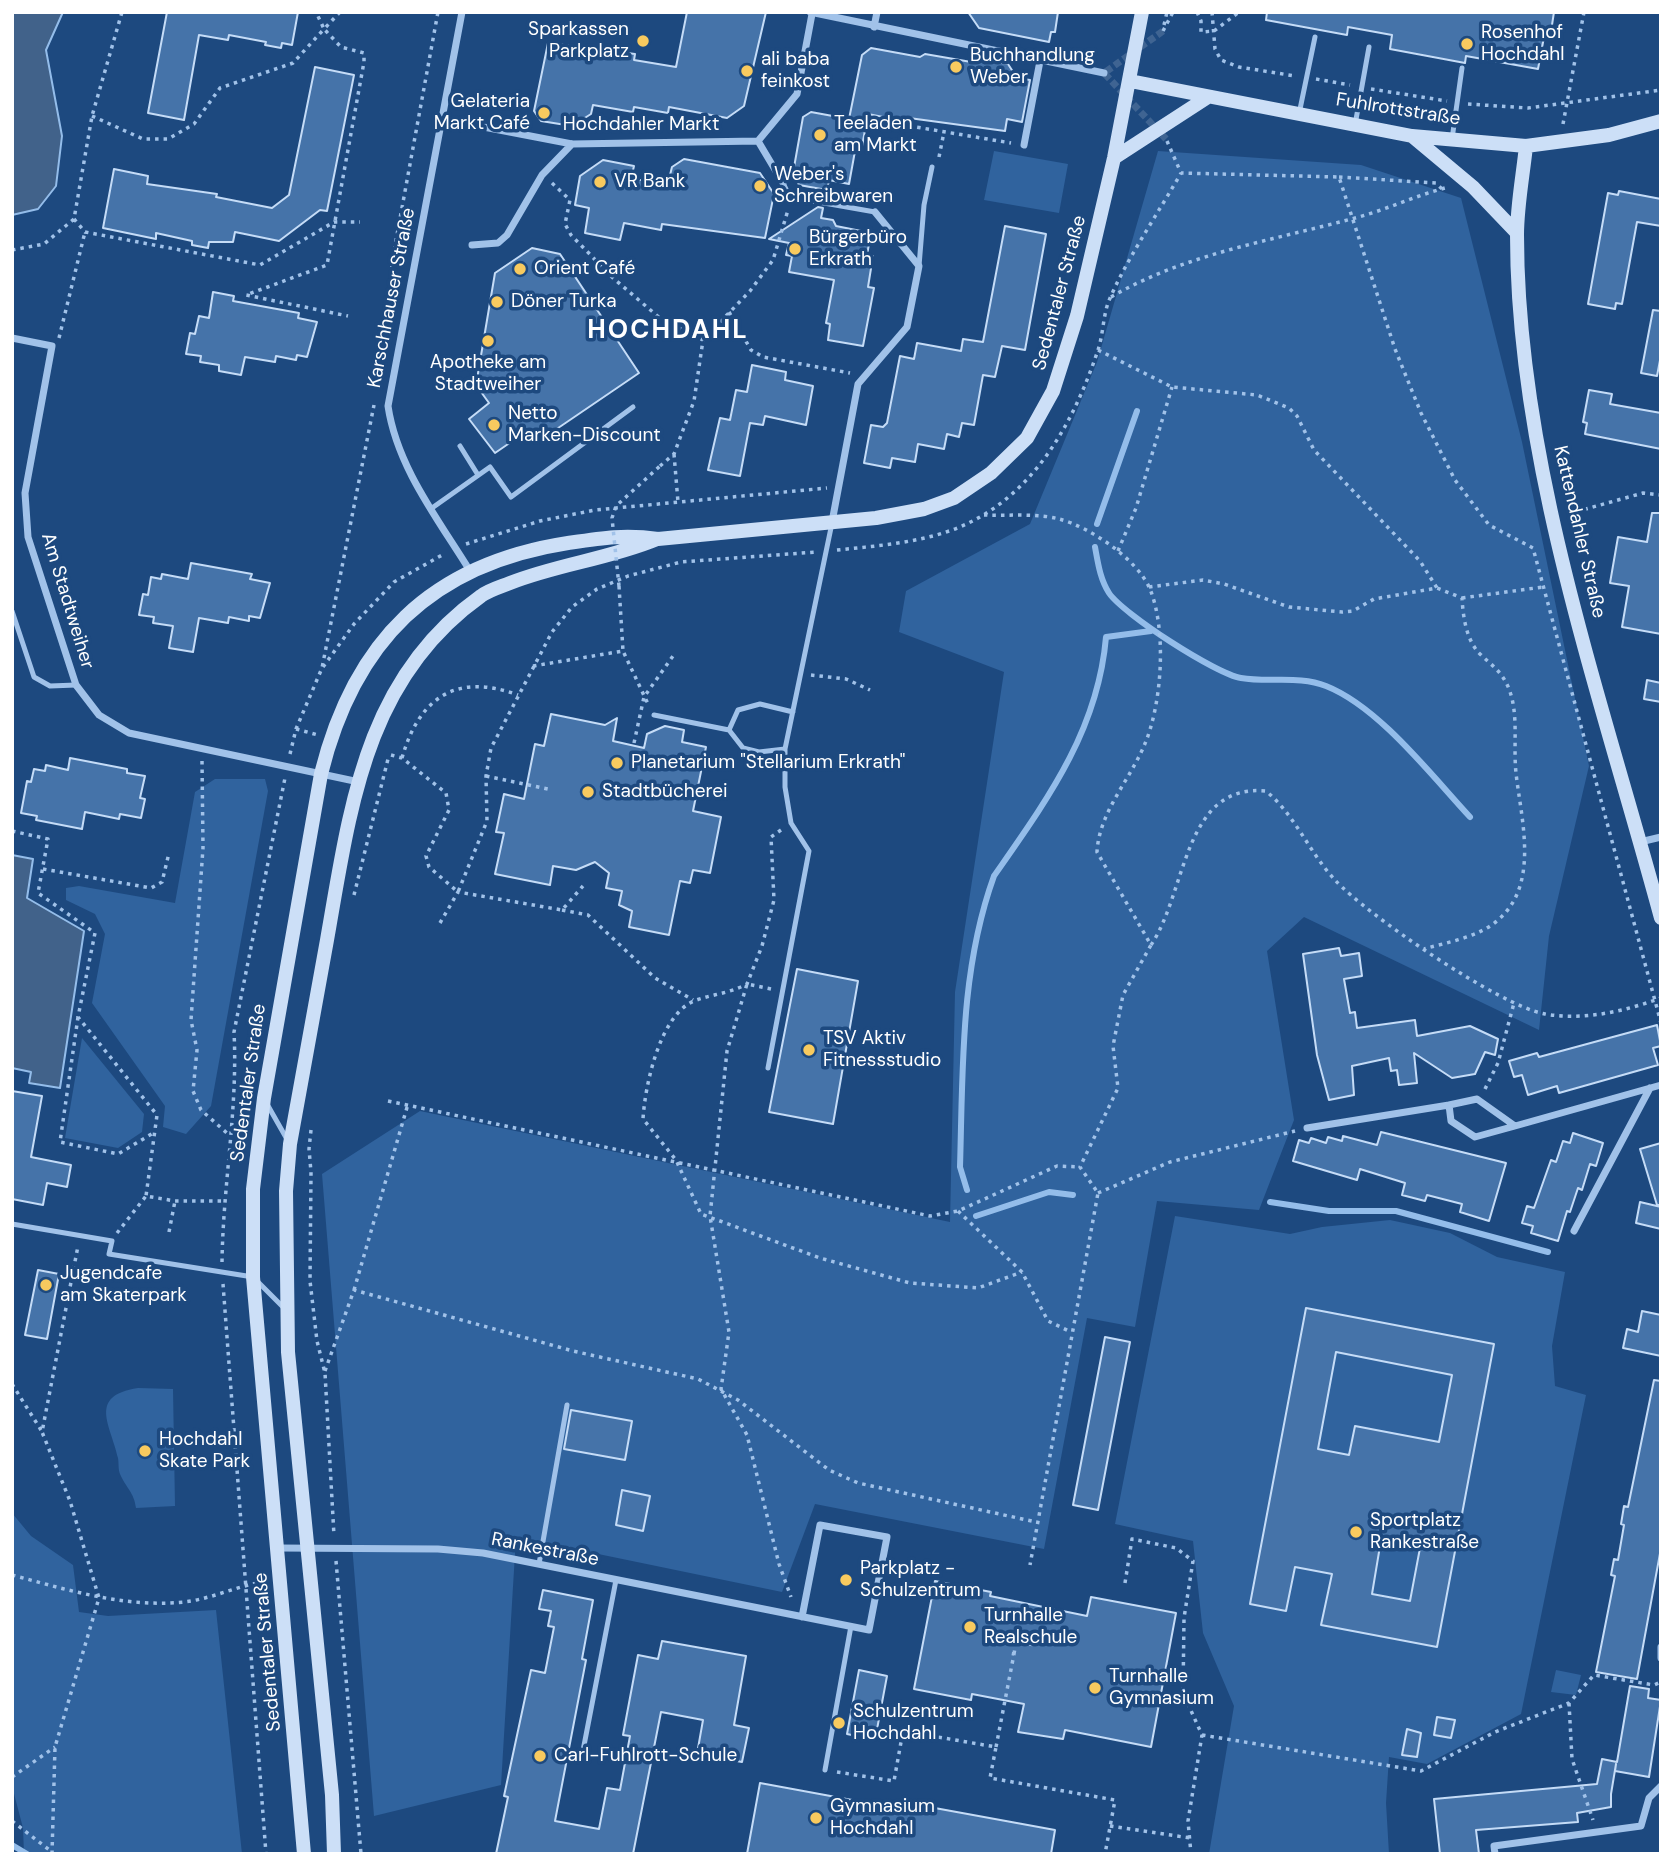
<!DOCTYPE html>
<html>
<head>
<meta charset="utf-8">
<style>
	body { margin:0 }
	#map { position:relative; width:1673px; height:1866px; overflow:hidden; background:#1d497f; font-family:"DM Sans",sans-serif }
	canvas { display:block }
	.frame { position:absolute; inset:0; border:14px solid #fff; pointer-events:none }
</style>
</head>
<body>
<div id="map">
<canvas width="1673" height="1866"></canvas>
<div class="frame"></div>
</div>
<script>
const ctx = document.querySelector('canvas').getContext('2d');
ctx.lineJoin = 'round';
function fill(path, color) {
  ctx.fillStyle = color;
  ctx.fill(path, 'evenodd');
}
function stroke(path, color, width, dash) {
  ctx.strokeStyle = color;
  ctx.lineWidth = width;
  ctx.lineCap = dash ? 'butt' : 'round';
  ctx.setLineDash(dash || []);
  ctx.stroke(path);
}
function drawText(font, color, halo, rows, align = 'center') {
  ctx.font = font + ' "DM Sans",sans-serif';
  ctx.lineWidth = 7;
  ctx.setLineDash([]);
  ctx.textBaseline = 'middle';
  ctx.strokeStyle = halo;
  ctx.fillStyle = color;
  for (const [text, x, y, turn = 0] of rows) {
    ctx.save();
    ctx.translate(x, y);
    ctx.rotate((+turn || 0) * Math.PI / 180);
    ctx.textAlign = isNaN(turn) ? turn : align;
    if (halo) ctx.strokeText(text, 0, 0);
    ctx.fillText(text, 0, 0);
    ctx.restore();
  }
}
fill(new Path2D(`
	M994 151 1068 164 1059 213 984 200Z
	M1158 151 1361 165 1461 198 1522 442 1589 766 1549 936 1539 1030 1304 917 1267 951 1294 1120 1259 1210 1157 1201 1135 1327 1087 1318 1044 1549 815 1504 782 1592 516 1537 501 1785 374 1816 322 1174 420 1111 950 1222 955 992 1004 672 899 632 906 591 1030 524 1097 362Z
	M215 779H265L268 791 211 1106 186 1134 163 1127 165 1106 92 1003 105 934 95 914 66 900V888L79 886 175 903 195 792Z
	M82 1038 144 1114 142 1132 118 1148 65 1138Z
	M1175 1216 1290 1234 1322 1227 1390 1220 1450 1233 1497 1257 1565 1272 1552 1346 1555 1386 1586 1395 1521 1714 1427 1764 1389 1757 1386 1803 1389 1854H1209L1234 1706 1203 1633 1193 1541 1115 1524Z
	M138 1388 173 1389 175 1506 136 1508C134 1492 126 1488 120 1474 118 1469 119 1464 118 1458 111 1425 87 1396 138 1388Z
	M12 1513 31 1536 73 1565 79 1612 108 1616 216 1610 242 1854H24L23 1828 12 1786Z
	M1556 1670 1581 1675 1576 1695 1551 1692Z`), '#30639e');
const water = new Path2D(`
	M12 12H63L46 50 62 136 56 186 38 209 12 215Z
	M12 855 33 859 27 898 84 931 60 1088 29 1083 31 1072 12 1068Z`);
fill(water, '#41628a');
stroke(water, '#94bdea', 2);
stroke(new Path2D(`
	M1097 524 1137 411
	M1095 547C1098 563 1100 579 1109 593 1123 614 1216 674 1241 678 1269 683 1299 675 1326 686 1379 707 1431 775 1470 817
	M967 1190 960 1167C963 1068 960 970 994 876 1047 800 1098 731 1106 637L1151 631
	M1270 1202 1329 1211H1396L1548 1252
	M976 1216 1049 1192 1073 1195
	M12 1845 27 1854`), '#94bdea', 6);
const building = new Path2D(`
	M167 12H298L292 45 282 43 281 48 265 45 266 42 229 35 228 40 199 35 184 120 148 113Z
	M687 12H766L744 106 727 118 669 107 668 113 634 107 633 112 593 105 591 114 572 126 541 121 534 111 548 43 635 54 634 60 676 67Z
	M968 12H1058L1055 32H1051L1049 42 979 28Z
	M1267 12H1554L1550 38 1544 37 1538 69 1466 56 1465 63 1390 49 1392 35 1348 27 1347 35 1266 20Z
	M871 48 920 57 925 54 977 63 982 60 1008 64 1017 78 1030 80 1022 122 1007 119 1005 131 909 118 908 122 868 114 861 152 855 151 849 184 829 180 827 190 799 185 793 173 803 117 811 112 849 119 862 55Z
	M315 67 354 75 327 211 320 210 279 241 235 232 233 242H209L208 248 192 245V241L156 233V239L103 228 114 169 148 176 147 184 217 194 216 197 272 208 289 195Z
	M684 159 760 173 774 194 765 238 662 224 661 230 624 223 620 240 585 233 589 208 575 205 580 176 603 160 634 166 631 179 668 183 672 167Z
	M1619 191 1661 199V226L1637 222 1622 304 1616 303 1615 309 1588 304 1608 193 1618 195Z
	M818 207 823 208 821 218 833 220 836 226 871 233 867 255 873 256 868 287 874 288 863 346 828 340 830 324 826 323 834 280 789 272 792 256 786 255 789 243 769 239Z
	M1005 226 1046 234 1025 350 1002 346 995 377 983 375 974 425 962 423 959 437 947 434 944 449 918 444 915 462 892 458 890 468 864 463 871 425 883 427 887 423 900 356 914 359 917 343 961 351 963 339 983 342Z
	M532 248 560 254 639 373 539 441 530 429 495 453 469 419 489 403 476 385 495 273Z
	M213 292 234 296 233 301 299 313 298 318 317 322 307 357 297 355 296 360 276 356 275 362 245 357 241 375 219 371V365L200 362 201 356 186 354 190 333 195 334 199 316 209 318Z
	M1653 310 1661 311V355L1657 376 1641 373Z
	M752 365 786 372 785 380 813 386 806 425 765 416 763 425 750 423 740 476 708 470 720 418 730 420 736 390 747 392Z
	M1589 390 1612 394 1610 404 1661 413V449L1585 434 1587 423 1583 422Z
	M1652 513H1661V634L1622 627 1629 586 1610 583 1618 537 1647 542Z
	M191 563 252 574 250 579 270 583 260 618 249 616V621L229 617 228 623 199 618 193 652 169 648 173 626 153 623 154 617 139 615 143 594 148 595 151 577 161 579 162 574 188 579Z
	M1647 680 1661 683V702L1644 699Z
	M551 714 605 725 617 718 613 741 644 748 647 734 665 726 684 730 682 742 706 747 693 811 721 817 710 873 693 870 690 883 680 881 669 935 629 927 632 911 619 905 622 891 606 888 609 873 595 862 576 870 553 866 550 885 495 874 504 833 496 832 504 794 524 799 535 744 544 746Z
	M70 758 127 769V773L145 776 140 798 145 799 141 818 120 814 119 819 85 812 82 829 36 820 37 816 21 813 27 781 31 782 34 769 45 771 46 765 68 770Z
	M1339 948 1341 956 1359 953 1362 976 1344 979 1350 1013 1355 1012 1357 1028 1415 1020 1417 1036 1470 1026 1498 1039 1495 1055 1485 1052 1475 1074 1452 1078 1414 1053 1417 1083 1399 1085 1397 1070 1391 1071 1389 1058 1352 1066 1354 1095 1329 1100 1317 1055 1303 954Z
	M797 969 858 981 833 1124 769 1112Z
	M1657 1025 1661 1046 1653 1048 1658 1065 1559 1093 1557 1086 1528 1095 1522 1075 1514 1077 1509 1061 1537 1053 1539 1057Z
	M12 1091 42 1096 31 1157 71 1165 67 1187 47 1183 43 1205 12 1199Z
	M1381 1132 1506 1163 1489 1221 1460 1212 1462 1204 1427 1195 1425 1201 1402 1195 1405 1183 1360 1169 1357 1180 1293 1161 1299 1140 1309 1143 1311 1138 1326 1143 1328 1137 1342 1141 1343 1136 1377 1145Z
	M1573 1133 1603 1143 1596 1166 1590 1164 1582 1190 1578 1188 1570 1212 1567 1211 1558 1241 1531 1233 1533 1226 1522 1223 1527 1206 1534 1208 1551 1160 1556 1162 1563 1141 1570 1143Z
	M1661 1143V1205H1657L1640 1149Z
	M1640 1202 1661 1207V1229L1636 1223Z
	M38 1270 59 1274 47 1339 25 1335Z
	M1306 1308 1494 1344 1437 1647 1321 1625 1332 1574 1295 1567 1286 1611 1250 1604ZM1336 1352 1452 1375 1439 1442 1355 1426 1349 1455 1318 1449ZM1381 1540 1420 1548 1410 1601 1372 1594Z
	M1642 1311 1661 1315V1356L1623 1348 1627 1329 1638 1332Z
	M1105 1337 1130 1342 1098 1510 1073 1505Z
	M1654 1380 1661 1381V1548L1637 1679 1596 1672 1615 1576 1611 1575 1614 1559 1618 1560 1624 1525 1621 1524 1624 1506 1628 1507Z
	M571 1410 632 1421 625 1460 564 1449Z
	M622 1490 650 1496 643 1531 616 1525Z
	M935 1581 991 1592 990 1596 1087 1616 1091 1597 1176 1613 1151 1747 1065 1730 1063 1739 1018 1732 1024 1704 972 1694 971 1700 914 1689Z
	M543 1590 593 1600 582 1659 586 1660 555 1821 599 1829 607 1788 620 1790 630 1736 623 1735 638 1655 658 1659 662 1641 746 1656 734 1725 749 1728 742 1762 697 1754 703 1720 661 1712 633 1854H496L508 1797 504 1796 531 1670 545 1673 554 1627 548 1626 551 1611 539 1609Z
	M859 1670 887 1676 875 1740 847 1734Z
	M1630 1686 1649 1689 1648 1698 1661 1700 1649 1777 1615 1771 1616 1764 1611 1794V1807L1577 1813 1578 1822 1476 1830 1479 1854H1440L1434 1799 1597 1784 1602 1759 1617 1762Z
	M1437 1717 1455 1720 1451 1738 1434 1735Z
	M1407 1729 1421 1733 1417 1757 1402 1755Z
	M760 1783 901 1809 902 1802 1055 1830 1051 1854H747Z`);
fill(building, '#4573a9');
stroke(building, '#c5dcf7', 2);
stroke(new Path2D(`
	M1163 31 1104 73 1166 139`), '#3f6492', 7, [7, 3.5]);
stroke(new Path2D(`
	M340 12 324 29 341 47 364 53V62L327 265 246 295 348 316
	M1197 12 1201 21V32L1214 31 1239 12
	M1212 12 1215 49 1221 60 1239 67 1295 76
	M1164 25 1167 12
	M1163 31 1173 12
	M1316 79 1350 85
	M1371 89 1447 101
	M1468 104 1528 108 1661 90
	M92 116 143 139H168L194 124 220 88 293 63 324 29 316 12
	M892 123 1011 143
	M1563 124 1584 12
	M1167 141 1181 173 1339 177 1395 349 1421 413 1455 480 1489 525 1533 548 1661 1023
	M939 157 944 132
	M1339 177 1436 183 1442 189
	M552 183 570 200 565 224 571 235 613 278 661 319 703 340
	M74 219 85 232 260 265 334 222H360
	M12 250 44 244 74 219 92 116 122 12
	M1111 297C1185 254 1270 241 1351 219 1384 211 1416 195 1449 187
	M729 312 751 350 763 357 850 373
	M390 318 392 262 438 12
	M59 338 85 232
	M1098 350 1172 387 1257 395 1289 408 1297 416 1314 450 1420 561 1437 588
	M674 454 678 502
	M660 466 674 454 694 401 703 340 750 291 773 260 788 210
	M1568 514 1643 493 1661 495
	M984 515C1008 516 1037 513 1059 519 1090 527 1137 559 1150 589 1167 631 1162 705 1144 746 1129 781 1099 813 1097 852L1151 945 1123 995 1113 1046 1118 1088 1080 1167 1098 1193 1030 1565
	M466 544 540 521 595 510 827 488
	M837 550C876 546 916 543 952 530 1031 501 1073 425 1098 350 1103 335 1103 318 1108 303 1124 263 1159 212 1181 173
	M1118 551 1136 508 1172 387
	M619 586 623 651
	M1149 587 1203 580 1224 584 1289 607 1342 612 1353 611 1374 599 1437 588 1462 598C1463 616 1466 639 1479 653 1491 665 1502 671 1509 689 1519 715 1513 745 1516 773 1521 819 1540 884 1498 920 1479 937 1448 942 1424 949
	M1462 598 1543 587
	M533 666 623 651 649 706
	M323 667 354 624 394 582 444 554
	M811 675 846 679 870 690
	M296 729 318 735
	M634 743 644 697 673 656
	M290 754 296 729 322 668 374 405
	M391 755 402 758 446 793 449 810 426 856 429 867 458 892 487 821 486 776 491 748 552 632 572 607 597 589 628 576 681 562 816 552
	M402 758C419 698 456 672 518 695
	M202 761 203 848 191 1020 197 1050 193 1091 201 1110 228 1134
	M486 776 548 789
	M781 830 771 837 774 900 762 946 747 984C728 994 712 994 694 1001 660 1015 645 1085 643 1119L676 1160 701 1214 820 1258 910 1283 978 1288 1022 1272
	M12 831 48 839 38 893 95 933 78 1017 157 1115 146 1196
	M43 869 151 888 162 882 169 853
	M354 895 389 755
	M562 910 588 915 655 978 693 1000
	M440 923 458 892 562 910 583 886
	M1151 945C1187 892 1183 783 1266 791 1295 815 1309 852 1335 880 1367 915 1500 1006 1545 1014 1584 1021 1625 1011 1661 998
	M771 989 747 984 727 1051 710 1216 729 1332 721 1389 747 1435 779 1564 791 1597
	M78 1017 60 1142 118 1154 155 1132
	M1485 1089 1498 1063 1514 1003
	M388 1101 930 1216 958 1211 1057 1166 1080 1167
	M311 1130 309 1149 311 1172 310 1281 317 1341 325 1373 334 1536
	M1098 1193 1170 1162 1295 1131
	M958 1211 1022 1272 1048 1321 1071 1332
	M169 1232 175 1201
	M117 1233 146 1196 175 1201H223
	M222 1262C223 1185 238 1108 234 1032L285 778
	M223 1284 266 1854
	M354 1290 408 1104
	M325 1371 354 1290 573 1351 698 1379 738 1400 829 1470 858 1483 1036 1522
	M12 1384 41 1430
	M336 1561 361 1854
	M12 1575C68 1590 125 1608 184 1602 211 1599 237 1586 263 1582
	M1125 1583 1132 1539 1176 1548 1193 1561 1184 1618 1183 1693 1202 1735 1188 1821 1191 1854
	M1014 1654 1016 1642 1035 1645
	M1569 1703 1572 1759 1593 1820
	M1202 1735 1421 1771 1495 1732 1569 1703 1594 1675 1654 1685 1661 1682
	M996 1747 1014 1654 1008 1653
	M837 1772 894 1781 903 1731 996 1747 990 1778 1115 1800 1105 1854
	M12 1777 55 1747
	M12 1821 52 1852
	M1110 1826 1190 1838
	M52 1854 55 1747 99 1598 70 1501 42 1432 78 1246`), '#a1c2e9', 3.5, [3.5, 5]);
stroke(new Path2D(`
	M1299 114 1315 37
	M1355 125 1369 47
	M1452 139 1462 68
	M783 183 790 197 875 212
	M919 266 924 205 932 167
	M460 446 478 475
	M432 508 490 467 511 497 633 407
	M12 611 34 677 50 686 76 685
	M654 715 729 730
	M785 749 759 752 743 748 729 730 738 710 760 704 793 712
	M768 1068 809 851 791 823 785 787V749L832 523
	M267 1104 288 1141
	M12 1224 112 1241 109 1254 253 1277 284 1308
	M539 1564 567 1405
	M581 1761 616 1580
	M825 1770 851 1626`), '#a1c2e9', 5);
stroke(new Path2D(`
	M462 12 388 406C397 467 438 519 470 571
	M810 12 1104 73
	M874 27 877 12
	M442 119 572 144 758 141 797 94 812 14
	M758 141 783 183
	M1024 145 1040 61
	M472 245 498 243 507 235 542 175 572 144
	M12 338 52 346 25 493 28 537 76 685 99 715 129 733 359 782
	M832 522 858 384 907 327 919 266 875 212
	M1640 842 1661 837
	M1449 1105 1477 1099 1515 1126 1661 1085
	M1307 1128 1449 1105 1451 1121 1475 1137 1515 1126
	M1574 1231 1650 1088
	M278 1548 438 1549 483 1553 869 1630 887 1537 820 1525 802 1617
	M1661 1647V1658
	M1495 1854 1494 1846 1641 1826 1649 1798 1661 1786`), '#a1c2e9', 7);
stroke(new Path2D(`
	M1130 81 1412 136 1526 146 1609 135 1661 121
	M1412 136 1473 187 1517 233
	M1526 146C1523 175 1517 206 1517 235 1517 463 1602 699 1661 918
	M1114 158 1208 97
	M304 1854 253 1277V1189L264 1098 321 774C354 641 431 564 568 543 601 538 625 534 658 539L876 518 924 509 954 498 991 473 1027 438 1053 391 1077 316 1114 158 1142 12
	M334 1854 332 1795 288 1352 286 1191 290 1144C302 1076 315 1008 327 940 350 810 364 679 481 596 489 590 500 587 510 583 558 564 609 559 657 539`), '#ccdff7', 14);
stroke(new Path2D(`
	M619 586 612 518 616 506 660 466`), '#a1c2e9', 3.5, [3.5, 5]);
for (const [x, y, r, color] of [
	[643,41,7,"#f8ca5f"],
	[1467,44,7,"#f8ca5f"],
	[956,67,7,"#f8ca5f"],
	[747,71,7,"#f8ca5f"],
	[544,113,7,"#f8ca5f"],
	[820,135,7,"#f8ca5f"],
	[600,182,7,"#f8ca5f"],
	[760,186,7,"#f8ca5f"],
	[795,249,7,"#f8ca5f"],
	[520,269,7,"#f8ca5f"],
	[497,302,7,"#f8ca5f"],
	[488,341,7,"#f8ca5f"],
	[494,425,7,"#f8ca5f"],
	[617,763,7,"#f8ca5f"],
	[588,792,7,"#f8ca5f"],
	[809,1050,7,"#f8ca5f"],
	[46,1285,7,"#f8ca5f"],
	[145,1451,7,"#f8ca5f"],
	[1356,1532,7,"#f8ca5f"],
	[846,1580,7,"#f8ca5f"],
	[970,1627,7,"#f8ca5f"],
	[1095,1688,7,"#f8ca5f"],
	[839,1723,7,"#f8ca5f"],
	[540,1756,7,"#f8ca5f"],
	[816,1818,7,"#f8ca5f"]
]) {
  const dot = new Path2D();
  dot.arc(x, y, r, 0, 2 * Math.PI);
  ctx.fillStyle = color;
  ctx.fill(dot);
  stroke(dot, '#1d497f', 2.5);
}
drawText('19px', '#fff', '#1d497f', [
	["Sparkassen",629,30,"right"],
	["Parkplatz",629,52,"right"],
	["Rosenhof",1481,33],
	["Hochdahl",1481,55],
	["Buchhandlung",970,56],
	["Weber",970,78],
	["ali baba",761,60],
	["feinkost",761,82],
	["Gelateria",530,102,"right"],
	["Markt Café",530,124,"right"],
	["Teeladen",834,124],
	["am Markt",834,146],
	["Weber's",774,175],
	["Schreibwaren",774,197],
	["VR Bank",614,182],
	["Bürgerbüro",809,238],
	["Erkrath",809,260],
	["Orient Café",534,269],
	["Döner Turka",511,302],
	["Apotheke am",488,363,"center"],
	["Stadtweiher",488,385,"center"],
	["Netto",508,414],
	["Marken-Discount",508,436],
	["Planetarium \"Stellarium Erkrath\"",631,763],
	["Stadtbücherei",602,792],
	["TSV Aktiv",823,1039],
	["Fitnessstudio",823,1061],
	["Jugendcafe",60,1274],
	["am Skaterpark",60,1296],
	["Hochdahl",159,1440],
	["Skate Park",159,1462],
	["Sportplatz",1370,1521],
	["Rankestraße",1370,1543],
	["Parkplatz -",860,1569],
	["Schulzentrum",860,1591],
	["Turnhalle",984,1616],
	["Realschule",984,1638],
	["Turnhalle",1109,1677],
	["Gymnasium",1109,1699],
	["Schulzentrum",853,1712],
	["Hochdahl",853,1734],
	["Carl-Fuhlrott-Schule",554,1756],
	["Gymnasium",830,1807],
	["Hochdahl",830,1829]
], 'left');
drawText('19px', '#fff', '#1d497f', [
	["Fuhlrottstraße",1398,110,9],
	["Hochdahler Markt",641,125],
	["Sedentaler Straße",1060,293,-75],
	["Karschhauser Straße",392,298,-79],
	["Kattendahler Straße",1579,532,77],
	["Am Stadtweiher",67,601,73],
	["Sedentaler Straße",249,1083,-82],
	["Rankestraße",545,1550,11],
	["Sedentaler Straße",268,1652,-95]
]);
ctx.letterSpacing = '2px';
drawText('bold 26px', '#fff', '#1d497f', [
	["HOCHDAHL",668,331]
]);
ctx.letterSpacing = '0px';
</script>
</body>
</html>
